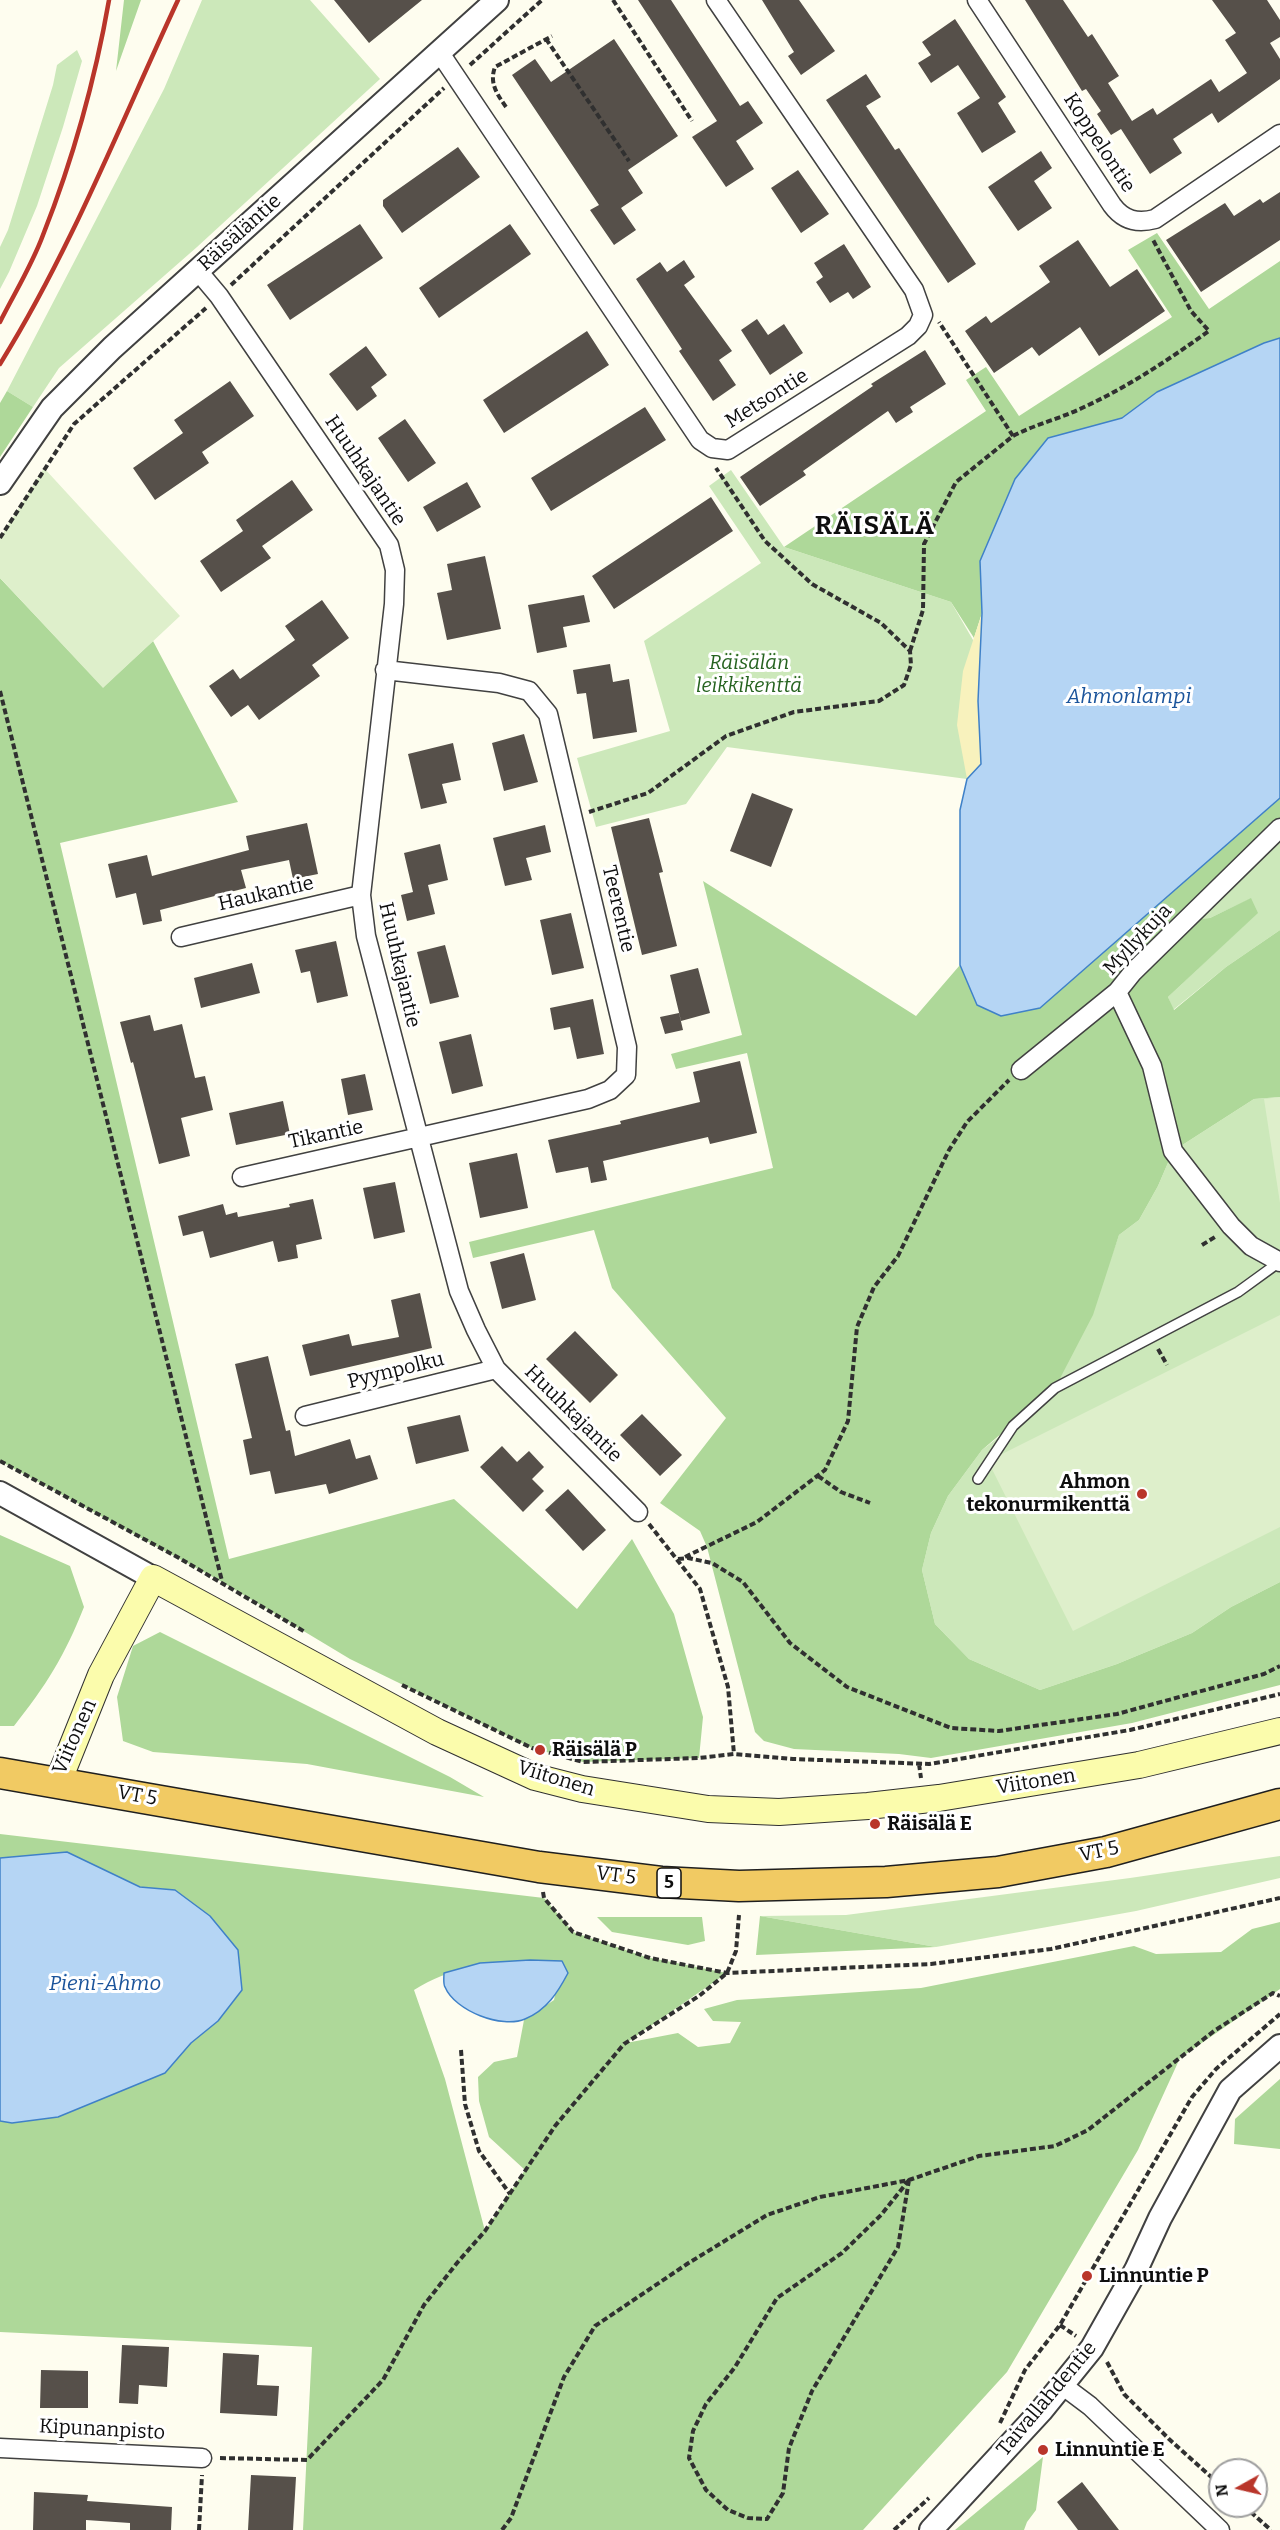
<!DOCTYPE html>
<html>
<head>
<meta charset="utf-8">
<style>
	body { margin:0 }
	#map { position:relative; width:1280px; height:2530px; overflow:hidden; background:#fefdef; font-family:Bitter,serif }
	canvas { display:block }
	.north { position:absolute; left:1208px; top:2458px; width:60px; height:60px; box-sizing:border-box; background:#fff; border:2px solid #9f9f9f; border-radius:50%; rotate:262deg; font-size:16px; font-weight:700; line-height:24px; text-align:center; color:#0e0e0e }
	.north::after { content:''; display:block; margin:auto; width:21px; height:27px; background:#b9352a; clip-path:polygon(50% 0,100% 100%,50% 72%,0 100%) }
</style>
</head>
<body>
<div id="map">
<canvas width="1280" height="2530"></canvas>
<div class="north">N</div>
</div>
<script>
const ctx = document.querySelector('canvas').getContext('2d');
ctx.lineJoin = 'round';
function fill(path, color) {
  ctx.fillStyle = color;
  ctx.fill(path, 'evenodd');
}
function stroke(path, color, width, dash) {
  ctx.strokeStyle = color;
  ctx.lineWidth = width;
  ctx.lineCap = dash ? 'butt' : 'round';
  ctx.setLineDash(dash || []);
  ctx.stroke(path);
}
function drawText(font, color, halo, rows, align = 'center') {
  ctx.font = font + ' Bitter,serif';
  ctx.lineWidth = 6;
  ctx.setLineDash([]);
  ctx.textBaseline = 'middle';
  ctx.strokeStyle = halo;
  ctx.fillStyle = color;
  for (const [text, x, y, turn = 0] of rows) {
    ctx.save();
    ctx.translate(x, y);
    ctx.rotate((+turn || 0) * Math.PI / 180);
    ctx.textAlign = isNaN(turn) ? turn : align;
    if (halo) ctx.strokeText(text, 0, 0);
    ctx.fillText(text, 0, 0);
    ctx.restore();
  }
}
fill(new Path2D(`
	M202 0H310L380 79 197 247 59 368 33 407 7 391 164 89Z
	M77 50 82 61 63 127 37 206 9 272 0 289V247L8 230 53 85 57 65Z
	M731 470 784 547 951 602 980 652 978 701 981 764 967 779 727 747 686 804 596 827 577 758 670 731 644 641 761 563 709 486Z
	M1280 828V930L1226 967 1173 1010 1168 997 1257 913 1250 899 1210 918 1185 921Z
	M1280 1097V1582L1231 1607 1192 1633 1117 1664 1040 1690 969 1659 935 1624 922 1570 931 1533 948 1496 982 1450 1013 1426 1106 1272 1119 1235 1139 1220 1158 1186 1173 1151 1254 1099Z
	M1280 1856V1878L1136 1911 936 1947 760 1916 846 1915 1130 1878Z`), '#cce8ba');
fill(new Path2D(`
	M124 0H141L116 71Z
	M1157 233 1209 309 1280 261V338L1264 343 1157 392 1122 418 1048 438 980 561 982 613 974 638 951 602 784 547 986 411 966 380 986 367 1019 416 1172 317 1128 250Z
	M7 391 33 407 0 457V403Z
	M0 578 103 687 153 641 238 802 60 843 229 1559 454 1499 577 1609 632 1539 674 1614 703 1717 699 1758 583 1762 532 1748 350 1659 222 1582 0 1461Z
	M1280 798V828L1187 920 1210 918 1251 898 1258 913 1168 997 1174 1010 1226 967 1280 930V1097L1254 1099 1173 1151 1158 1186 1139 1220 1119 1235 1093 1315 1055 1388 982 1450 948 1496 931 1533 922 1570 935 1624 969 1659 1040 1690 1117 1664 1192 1633 1231 1607 1280 1582V1685L1132 1723 931 1758 899 1754 794 1749 764 1741 755 1732 707 1547 700 1531 660 1503 726 1418 612 1288 594 1230 473 1258 469 1242 773 1168 747 1053 676 1069 671 1054 742 1035 703 881 916 1016 960 965 977 1005 1040 1008Z
	M0 1535 70 1566 84 1607C65 1655 46 1686 14 1726H0Z
	M160 1632 450 1777 484 1797 307 1764 153 1752 123 1741 117 1697 133 1646Z
	M0 1834 544 1898 573 1932 646 1957 727 1973 626 2043 678 2033 698 2047 730 2043 741 2022 713 2021 704 2009 737 2000 921 1988 1134 1946 1156 1954 1221 1952 1252 1929 1280 1922V1989L1180 2058 1138 2150 1007 2372 863 2530H303L312 2347 0 2332V2121L12 2123 58 2117 165 2073 191 2043 218 2021 175 1890 140 1887 67 1852 0 1858ZM530 1960 562 1961 554 2000 524 2020 517 2057 494 2062 478 2077 479 2101 489 2137 525 2170 485 2231 445 2079 414 1990C450 1967 488 1963 530 1960Z
	M760 1916 936 1947 756 1955Z
	M597 1917H702L705 1941 688 1945 612 1932Z
	M1280 2079V2149L1234 2144 1235 2119Z
	M1043 2457 1036 2510 1027 2522 1024 2530H955Z`), '#aed899');
fill(new Path2D(`
	M982 613 978 701 981 764 967 779 957 725 963 671Z`), '#f8f2bd');
fill(new Path2D(`
	M44 468 180 616 103 688 0 578V538Z
	M1280 1097V1203L1264 1099Z
	M1280 1315V1527L1073 1631 988 1461Z`), '#deefcb');
const water = new Path2D(`
	M1280 338V798L1040 1008 1001 1016 977 1005 960 965V810L967 779 981 764 978 701 982 613 980 561 1015 479 1048 438 1122 418 1157 392 1264 343Z
	M67 1852 140 1887 175 1890 210 1916 238 1950 242 1990 218 2021 191 2043 165 2073 58 2117 12 2123 0 2121V1858Z
	M530 1960 562 1961 568 1973C558 1992 547 2010 525 2019 502 2029 455 2011 445 1987 443 1984 444 1977 444 1973L480 1963Z`);
fill(water, '#b5d5f4');
stroke(water, '#3f81c8', 1.5);
fill(new Path2D(`
	M334 0H422L369 43Z
	M638 0H671L740 106 748 101 763 123 736 141 754 169 726 187 692 137 717 121Z
	M762 0H799L835 51 801 75 788 56 794 52Z
	M1025 0H1063L1088 37 1092 34 1119 76 1108 83 1132 121 1153 108 1157 115 1211 79 1219 92 1247 73 1225 40 1236 33 1212 0H1267L1280 20V37L1270 43 1280 59V79L1218 123 1212 113 1173 139 1182 153 1150 174 1121 129 1111 135 1097 114 1101 111 1086 89 1082 91Z
	M955 19 1006 97 998 103 1016 132 982 153 957 113 980 98 958 65 931 83 918 63 931 55 922 42Z
	M614 39 678 136 628 170 643 193 621 208 636 230 614 245 590 210 599 205 512 75 535 59 551 82Z
	M866 74 881 97 866 106 895 150 899 148 976 264 948 283 826 100Z
	M458 147 480 177 402 233 383 206V200Z
	M1041 151 1052 168 1034 181 1052 208 1018 231 988 187Z
	M798 170 829 214 801 233 771 188Z
	M1280 192V240L1201 292 1166 240 1225 203 1234 216 1260 199 1263 203Z
	M360 224 383 258 290 320 267 285Z
	M510 224 531 254 439 318 419 288Z
	M1078 240 1110 287 1137 269 1165 311 1099 356 1080 327 1039 356 1032 347 994 373 965 331 986 316 991 323 1050 282 1039 266Z
	M844 244 871 287 853 299 848 292 830 303 816 282 823 277 814 263Z
	M684 260 695 277 684 285 732 351 719 360 736 385 713 401 679 351 682 349 636 279 660 262 667 272Z
	M757 319 768 335 784 324 803 353 770 375 741 330Z
	M587 331 609 365 504 433 483 400Z
	M366 346 387 375 371 387 377 396 357 411 329 374Z
	M925 350 946 384 910 407 913 412 896 423 888 411 803 471 806 475 760 506 740 477 873 386 871 384Z
	M230 381 254 416 202 452 209 463 155 500 133 468 183 433 174 420Z
	M645 407 666 440 551 511 531 478Z
	M405 419 436 463 408 482 378 438Z
	M292 480 313 510 262 546 271 558 221 592 200 561 243 531 236 520Z
	M467 482 481 507 437 532 423 507Z
	M711 497 733 531 614 609 592 576Z
	M485 556 501 629 447 640 437 593 452 590 447 564Z
	M584 595 590 622 563 627 567 647 537 653 528 605Z
	M322 600 349 638 312 665 320 676 259 720 248 705 231 717 209 686 233 669 240 679 295 640 285 626Z
	M610 664 613 682 629 679 637 732 593 739 586 693 577 694 573 670Z
	M524 734 538 782 504 791 492 743Z
	M453 743 461 780 442 784 447 803 421 809 408 754Z
	M752 793 793 809 771 867 730 851Z
	M649 818 663 872 659 873 677 946 642 955 611 827Z
	M307 823 318 874 293 879 289 860 241 870 246 888 160 910 162 921 143 925 136 893 116 898 108 864 147 855 152 876 249 850 246 836Z
	M545 825 551 852 526 858 532 880 505 886 493 838Z
	M440 844 448 880 428 885 435 914 407 921 401 895 413 892 404 853Z
	M571 913 584 968 552 975 540 920Z
	M336 941 348 996 317 1003 310 971 301 973 295 950Z
	M445 945 459 997 430 1004 417 952Z
	M252 963 260 993 201 1008 194 978Z
	M698 968 710 1013 681 1021 670 975Z
	M593 999 604 1054 577 1059 570 1027 554 1030 550 1008Z
	M679 1013 683 1030 665 1034 660 1017Z
	M150 1015 154 1031 182 1024 195 1078 205 1076 213 1110 181 1118 190 1156 159 1164 133 1062 131 1063 120 1022Z
	M471 1034 483 1086 452 1094 439 1042Z
	M740 1061 757 1133 710 1144 708 1137 603 1161 607 1180 591 1183 588 1167 556 1173 548 1140 621 1124 620 1121 700 1102 693 1072Z
	M365 1074 373 1110 348 1115 341 1079Z
	M283 1101 290 1134 236 1145 229 1113Z
	M517 1153 528 1208 480 1218 469 1163Z
	M395 1182 405 1232 374 1239 363 1188Z
	M313 1199 322 1239 296 1245 298 1258 278 1262 273 1241 210 1258 203 1231 183 1236 178 1216 223 1204 226 1215 237 1212 238 1217 290 1207 289 1204Z
	M524 1253 536 1300 502 1309 490 1262Z
	M420 1293 432 1348 310 1376 302 1345 349 1334 352 1346 399 1337 391 1300Z
	M575 1331 618 1375 590 1403 546 1359Z
	M268 1356 286 1431 290 1430 295 1456 350 1439 356 1459 370 1455 378 1479 329 1494 326 1484 275 1494 270 1471 250 1475 243 1440 252 1438 235 1364Z
	M642 1414 682 1455 660 1476 620 1435Z
	M460 1415 469 1451 416 1464 407 1427Z
	M502 1446 517 1462 529 1451 544 1467 532 1479 544 1491 523 1512 480 1467Z
	M568 1489 606 1530 583 1551 545 1510Z
	M122 2345 169 2347 167 2387 139 2385 138 2404 119 2403Z
	M223 2353 259 2355 257 2385 279 2386 277 2416 220 2413Z
	M41 2370 88 2371V2408H40Z
	M251 2475 296 2477 293 2530H248Z
	M1082 2482 1119 2530H1078L1057 2502Z
	M34 2492 88 2495 87 2501 172 2507 171 2530H130V2523L86 2520V2530H33Z`), '#56504a');
const service = new Path2D(`
	M978 1479 1013 1426 1055 1388 1238 1292 1278 1263`);
const minor = new Path2D(`
	M977 0 1112 205C1123 220 1137 224 1155 219L1280 134
	M440 53 700 440 712 448 728 450 908 336 918 326 923 315 914 290 716 0
	M198 271 219 296 389 545 395 570 394 604 361 895 366 936 459 1291 476 1330 496 1369 638 1512
	M181 937 361 895
	M1117 992 1152 1066 1173 1151 1231 1226 1251 1246 1280 1262
	M1021 1070 1117 992 1133 972 1280 828
	M242 1177 588 1099 610 1090 626 1075 627 1047 548 714 529 691 499 683 385 670
	M305 1416 496 1369
	M1062 2385 1090 2406 1220 2530
	M0 2448 202 2458`);
const tertiary = new Path2D(`
	M0 483 52 408 112 348 497 0
	M0 1493 153 1578
	M931 2530 1041 2411 1092 2348 1136 2270 1160 2218 1230 2090 1280 2046`);
const secondary = new Path2D(`
	M58 1782 101 1675 153 1578 437 1732 535 1777 582 1789 708 1809 779 1812 868 1806 939 1798 1139 1765 1280 1731`);
const trunk = new Path2D(`
	M0 1773 539 1867 661 1882 739 1886 886 1882 998 1872 1106 1852 1280 1804`);
stroke(service, '#414141', 12);
stroke(minor, '#414141', 21);
stroke(tertiary, '#414141', 26);
stroke(secondary, '#303030', 28);
stroke(trunk, '#1f1f1f', 33);
stroke(new Path2D(`
	M613 0 692 121
	M546 39 629 161
	M470 65 542 0
	M506 107C497 94 489 83 495 67L552 36
	M231 285 444 88
	M1013 436C1036 424 1059 419 1082 408 1128 387 1168 360 1209 331L1191 311 1152 238
	M0 538 74 424 206 308
	M910 651 923 610 924 544 956 482 1013 436 939 322
	M0 691 222 1581
	M589 812 648 793 726 736 794 712 879 701 904 685 911 665 910 651 881 623 812 584 765 541 716 468
	M1202 1245 1215 1237
	M1158 1349 1167 1365
	M0 1461 179 1558 305 1632
	M818 1476 841 1492 870 1503
	M649 1524 700 1589 728 1687 734 1754
	M685 1557 757 1522 825 1470 848 1421 857 1327 874 1287 898 1256 949 1150 967 1122 1009 1080
	M678 1559 688 1558 712 1563 743 1582 790 1643 847 1687 951 1728 999 1731 1117 1714 1264 1674 1280 1666
	M402 1685 532 1748 583 1762 699 1758 734 1754 793 1759 929 1764 1130 1730 1280 1694
	M919 1764 921 1778
	M543 1892 544 1898 573 1932 650 1958 727 1973 931 1964 1051 1949 1280 1898
	M461 2050 465 2104 479 2151 510 2194
	M909 2180 898 2247 812 2391 789 2448 783 2493 767 2519 748 2518 728 2510 706 2490 689 2458 693 2431 706 2404 735 2367 777 2298 842 2253 881 2215Z
	M1060 2325 1076 2336
	M1107 2362 1124 2394 1169 2439 1220 2485
	M1000 2423 1025 2370 1060 2325 1192 2097 1216 2069 1280 2014
	M220 2458 307 2460 383 2380 424 2305 457 2263 485 2231 555 2126 624 2044 699 1996 727 1973 736 1951 739 1915
	M1244 2506 1271 2530
	M199 2530 202 2475
	M502 2530 511 2518 564 2377 595 2326 687 2264 767 2215 820 2197 909 2180 979 2156 1055 2146 1088 2130 1214 2031 1273 1993 1280 1996
	M894 2530 929 2498`), '#303030', 4, [6, 3]);
stroke(service, '#fff', 9);
stroke(minor, '#fff', 18);
stroke(tertiary, '#fff', 22);
stroke(secondary, '#fbfcac', 26);
stroke(trunk, '#f1ca63', 30);
stroke(new Path2D(`
	M0 322C14 294 32 265 43 235 73 159 95 80 109 0
	M0 364C71 250 121 122 178 0`), '#b9352a', 4.5);
for (const [x, y, r, color] of [
	[1142,1494,6,"#b9352a"],
	[540,1750,6,"#b9352a"],
	[875,1824,6,"#b9352a"],
	[1087,2276,6,"#b9352a"],
	[1043,2450,6,"#b9352a"]
]) {
  const dot = new Path2D();
  dot.arc(x, y, r, 0, 2 * Math.PI);
  ctx.fillStyle = color;
  ctx.fill(dot);
  stroke(dot, '#fff', 2);
}
for (const [x, y, w] of [
	[669,1883,24]
]) {
  const box = new Path2D();
  box.roundRect(x - w / 2, y - 15, w, 30, 4.5);
  ctx.fillStyle = '#fff';
  ctx.fill(box);
  stroke(box, '#0e0e0e', 1.5);
}
drawText('bold 18px', '#0e0e0e', null, [
	["5",669,1883]
]);
drawText('20px', '#0e0e0e', '#fff', [
	["Koppelontie",1099,143,57],
	["Räisäläntie",240,233,-42],
	["Metsontie",767,399,-32],
	["Huuhkajantie",365,471,56],
	["Haukantie",266,894,-13],
	["Teerentie",618,909,77],
	["Myllykuja",1138,940,-47],
	["Huuhkajantie",399,965,77],
	["Tikantie",326,1135,-12],
	["Pyynpolku",396,1371,-14],
	["Huuhkajantie",573,1414,45],
	["Viitonen",75,1737,-66],
	["Viitonen",556,1779,17],
	["Viitonen",1036,1782,-9],
	["VT 5",137,1796,10],
	["VT 5",1099,1852,-12],
	["VT 5",616,1876,7],
	["Taivallahdentie",1047,2399,-50],
	["Kipunanpisto",102,2430,3]
]);
drawText('italic 20px', '#266320', '#fff', [
	["Räisälän",749,663],
	["leikkikenttä",749,686]
]);
drawText('bold 20px', '#0e0e0e', '#fff', [
	["Ahmon",1130,1482,"right"],
	["tekonurmikenttä",1130,1505,"right"],
	["Räisälä P",552,1750],
	["Räisälä E",887,1824],
	["Linnuntie P",1099,2276],
	["Linnuntie E",1055,2450]
], 'left');
drawText('italic 21px', '#1b549b', '#fff', [
	["Ahmonlampi",1129,697],
	["Pieni-Ahmo",105,1984]
]);
ctx.letterSpacing = '1.5px';
drawText('bold 26px', '#0e0e0e', '#fff', [
	["RÄISÄLÄ",875,527]
]);
ctx.letterSpacing = '0px';
</script>
</body>
</html>
